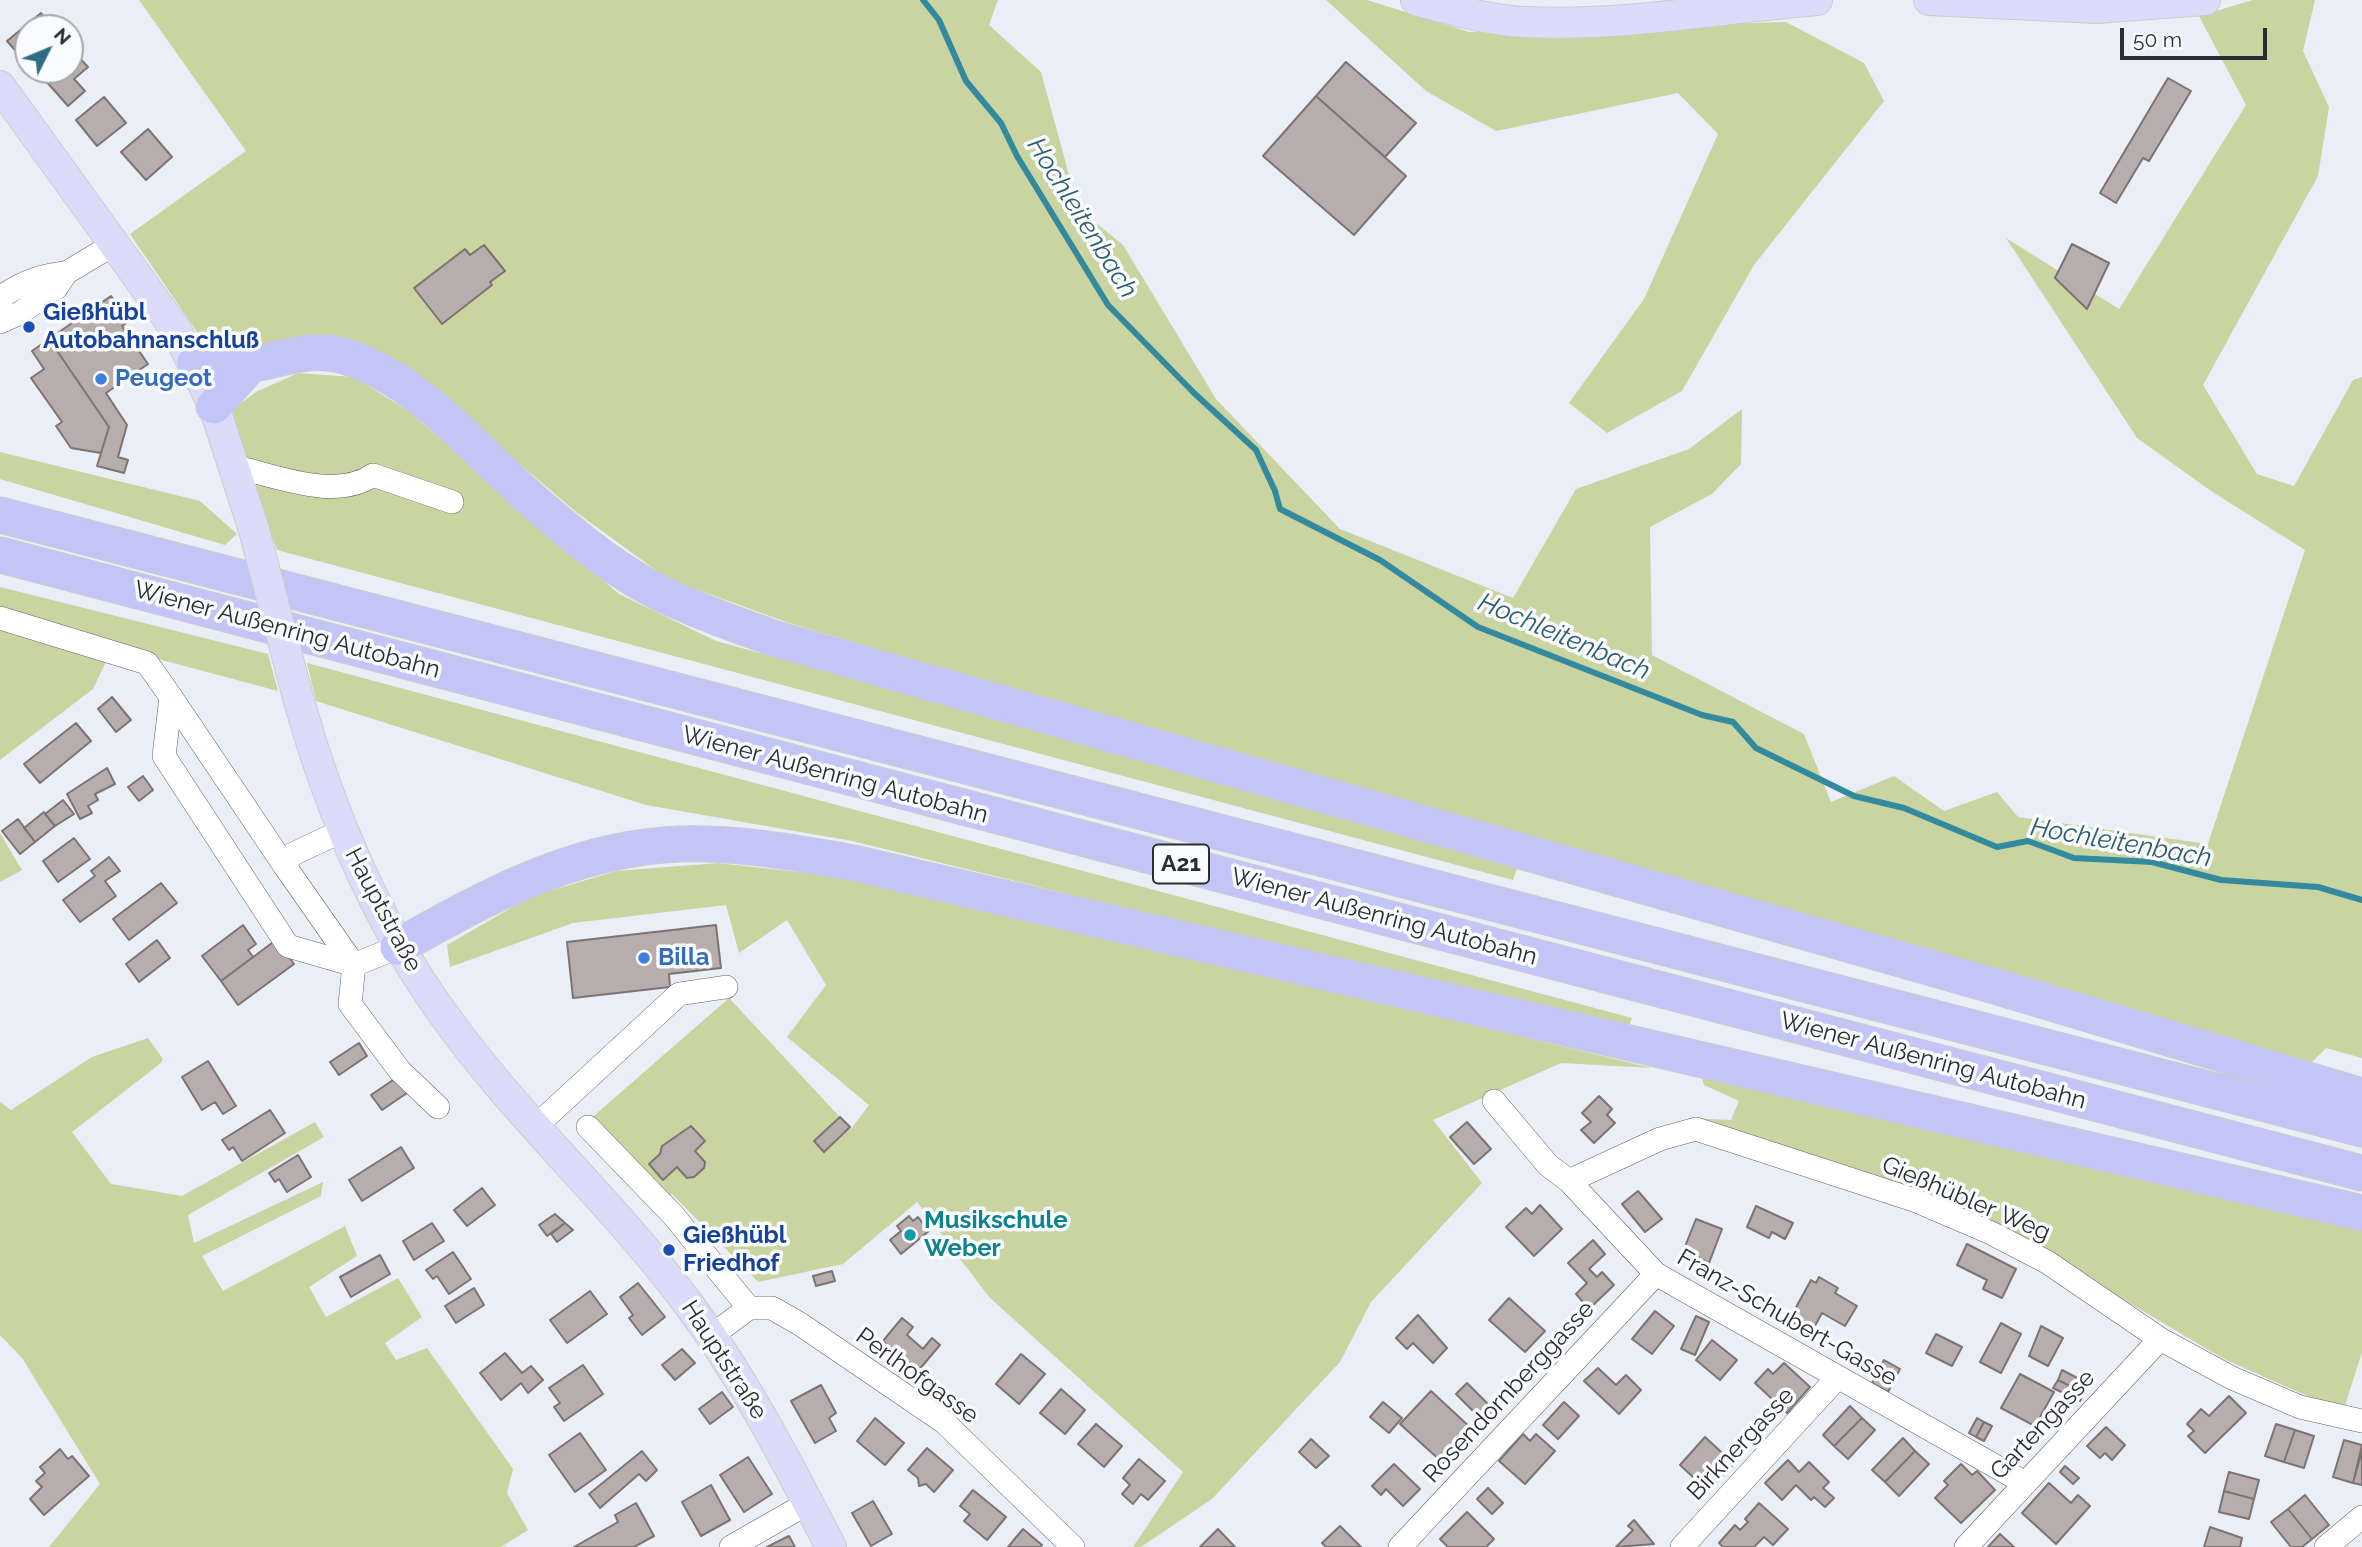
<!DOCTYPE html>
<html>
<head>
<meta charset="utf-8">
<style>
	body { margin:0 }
	#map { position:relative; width:2362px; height:1547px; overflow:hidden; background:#eaeef6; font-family:Raleway,sans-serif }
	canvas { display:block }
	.north { position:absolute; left:14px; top:14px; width:70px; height:70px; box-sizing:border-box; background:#fafbff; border:2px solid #a7a8ac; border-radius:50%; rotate:47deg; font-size:19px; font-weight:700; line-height:28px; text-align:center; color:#2b2c30 }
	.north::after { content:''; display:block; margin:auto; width:24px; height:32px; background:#2d6f81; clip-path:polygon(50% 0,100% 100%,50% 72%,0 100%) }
	.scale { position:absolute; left:2120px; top:28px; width:147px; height:32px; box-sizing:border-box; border:4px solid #2b2c30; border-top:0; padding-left:9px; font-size:21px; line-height:24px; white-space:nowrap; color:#2b2c30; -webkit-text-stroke:5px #fafbff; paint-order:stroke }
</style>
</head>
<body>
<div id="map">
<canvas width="2362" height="1547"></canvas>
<div class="north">N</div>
<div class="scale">50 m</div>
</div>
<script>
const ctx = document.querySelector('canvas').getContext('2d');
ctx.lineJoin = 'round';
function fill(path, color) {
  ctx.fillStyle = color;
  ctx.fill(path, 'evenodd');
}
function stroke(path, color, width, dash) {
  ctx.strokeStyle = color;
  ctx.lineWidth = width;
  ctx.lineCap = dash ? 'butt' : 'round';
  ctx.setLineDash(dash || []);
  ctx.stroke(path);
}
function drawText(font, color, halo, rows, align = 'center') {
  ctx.font = font + ' Raleway,sans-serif';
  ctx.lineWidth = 7;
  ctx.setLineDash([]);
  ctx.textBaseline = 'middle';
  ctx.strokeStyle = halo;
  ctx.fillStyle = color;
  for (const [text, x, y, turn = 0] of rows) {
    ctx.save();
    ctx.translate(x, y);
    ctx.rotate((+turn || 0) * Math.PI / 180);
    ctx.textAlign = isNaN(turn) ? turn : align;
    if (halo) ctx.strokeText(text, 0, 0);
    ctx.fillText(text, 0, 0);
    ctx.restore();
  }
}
fill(new Path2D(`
	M139 0H998L989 25 1041 72 1078 208 1123 245 1216 399 1340 529 1513 598 1576 489 1689 449 1742 409 1741 464 1712 494 1650 527 1652 655 1804 734 1831 802 1894 776 1944 811 1997 792 2018 817 2208 844 2305 550 2211 491 2137 438 2006 238 2119 309 2246 105 2199 16 2253 0H2315L2303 51 2329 107 2318 176 2203 385 2257 474 2294 486 2353 380 2362 377V1058L2326 1048 2311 1063 1458 820 789 623 668 579 576 512 431 388 253 351H210L130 234 246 151Z
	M1326 0H1367L1469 32 1786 22 1864 63 1884 101 1754 265 1682 391 1607 433 1569 403 1644 299 1718 134 1678 93 1496 131 1426 91Z
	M298 373 354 377 407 410 619 594 716 641 1519 862 1513 880 277 550 252 486 231 411 256 392Z
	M0 452 200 501 237 534 225 545 0 479Z
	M0 587 268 654 278 691 113 647 93 689 0 760Z
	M307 663 1632 1018 1627 1031 852 841 646 805 316 701Z
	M0 833 22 870 0 882Z
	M718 863 870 880 1652 1068 1561 1063 1433 1120 1482 1183 1371 1302 1340 1362 1212 1499 1141 1547H1133L1183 1472 989 1297 917 1202 843 1264 758 1282 672 1194 664 1200 588 1121 729 998 851 1129 869 1105 787 1037 826 985 787 920 739 953 726 905 573 923 450 967 447 945 530 897 616 871Z
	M148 1038 163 1059 161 1063 72 1132 111 1184 182 1196 315 1122 324 1137 188 1215 194 1243 323 1182 321 1196 202 1256 223 1291 345 1226 357 1256 309 1287 326 1317 398 1278 422 1317 385 1343 396 1360 427 1348 513 1469 507 1493 528 1530 501 1547H49L100 1484 22 1358 0 1335V1102L11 1110 92 1057Z
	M1701 1074 2362 1224V1352L2343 1412 2222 1358 1983 1216 1688 1118 1731 1120 1739 1101 1704 1085Z`), '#c9d4a0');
stroke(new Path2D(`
	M923 0 939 20 966 81 1001 123 1017 156 1108 305 1194 393 1256 450 1275 491 1280 509 1380 560 1478 627 1702 715 1733 722 1756 748 1854 796 1904 808 1997 847 2028 841 2074 858 2152 862 2221 880 2318 887 2362 900`), '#33899e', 6);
const building = new Path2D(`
	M41 13 53 28H28V65L7 41Z
	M75 53 88 67 74 79 85 91 68 106 45 80 56 70H70V57Z
	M1346 62 1416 123 1385 157 1316 96Z
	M2168 78 2191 91 2149 161 2143 158 2116 203 2100 193Z
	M1316 96 1406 176 1354 235 1263 156Z
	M104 97 126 123 97 146 76 120Z
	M148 129 172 157 146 180 121 152Z
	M2072 244 2109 263 2087 309 2055 278Z
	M484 245 505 271 490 282 492 285 442 324 414 288 465 249 470 255Z
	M111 296 129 321 122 326 148 364 106 393 127 425 118 457 128 460 124 473 97 466 109 427 49 339Z
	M49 339 109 427 101 453 71 448 56 426 62 422 31 378 44 369 32 351Z
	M112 697 131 720 116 732 98 709Z
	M76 723 91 741 40 783 24 764Z
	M107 768 115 784 95 794 98 800 88 806 92 813 80 819 67 794Z
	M143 776 153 790 139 801 128 787Z
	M63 800 74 814 55 826 45 814Z
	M44 812 55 826 35 842 24 828Z
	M18 819 35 842 20 854 2 831Z
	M74 838 90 859 58 882 43 861Z
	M109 857 120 871 105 881 116 896 80 922 63 900 95 876 91 871Z
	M161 883 177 903 129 940 113 919Z
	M243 925 256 944 248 950 253 957 221 981 202 956Z
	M716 925 721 968 669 974 670 987 573 998 567 942Z
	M157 940 170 958 139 982 126 964Z
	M276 940 294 964 238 1005 221 981Z
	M359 1043 367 1056 339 1075 330 1062Z
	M208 1061 236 1106 223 1114 215 1102 202 1110 182 1077Z
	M396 1078 407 1093 382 1110 371 1095Z
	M1599 1096 1612 1109 1607 1115 1615 1123 1594 1143 1581 1130 1591 1122 1582 1113Z
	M270 1110 285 1133 242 1161 233 1147 229 1150 222 1140Z
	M840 1117 850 1127 824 1152 814 1141Z
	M1467 1122 1491 1149 1474 1164 1450 1137Z
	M691 1126 705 1141 695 1151 705 1162 704 1168 694 1177 687 1178 677 1167 663 1180 649 1164 660 1154 662 1146Z
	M401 1147 414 1168 362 1201 349 1180Z
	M298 1155 311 1177 287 1192 279 1179 275 1182 269 1173Z
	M482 1188 495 1205 467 1226 454 1210Z
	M1638 1191 1662 1219 1645 1232 1622 1204Z
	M1540 1205 1562 1229 1534 1256 1506 1227 1526 1208 1532 1214Z
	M1756 1206 1793 1223 1785 1239 1772 1232 1769 1238 1747 1227Z
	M555 1214 565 1223 547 1236 539 1225Z
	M909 1216 913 1221 918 1217 929 1231 901 1254 890 1240 901 1231 897 1226Z
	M1696 1219 1722 1229 1709 1263 1684 1249Z
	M432 1223 444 1241 414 1260 403 1241Z
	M565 1223 573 1230 557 1242 551 1234Z
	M1593 1240 1605 1254 1589 1269 1597 1277 1602 1272 1614 1285 1589 1309 1576 1294 1587 1283 1568 1263Z
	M1967 1244 2016 1269 2002 1298 1983 1289 1987 1280 1957 1265Z
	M453 1252 471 1279 449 1294 437 1276 433 1279 426 1270Z
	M380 1255 390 1274 351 1297 340 1277Z
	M832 1271 835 1281 816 1286 813 1276Z
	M1819 1277 1838 1288 1835 1293 1857 1306 1845 1326 1822 1313 1811 1333 1789 1320 1811 1280 1816 1283Z
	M638 1283 665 1317 642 1335 629 1318 633 1315 620 1297Z
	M474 1288 484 1305 456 1323 445 1306Z
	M590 1291 607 1314 567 1343 550 1320Z
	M1509 1298 1545 1331 1525 1352 1489 1320Z
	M1655 1311 1674 1326 1652 1354 1632 1339Z
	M1418 1315 1447 1348 1433 1363 1413 1343 1407 1349 1396 1338Z
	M1696 1316 1709 1322 1695 1355 1681 1349Z
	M902 1318 913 1327 907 1335 923 1349 932 1338 940 1345 918 1371 883 1341Z
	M2001 1323 2021 1334 2001 1373 1980 1362Z
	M2041 1326 2063 1338 2048 1366 2029 1356Z
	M1936 1334 1962 1347 1952 1366 1926 1353Z
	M1712 1340 1737 1360 1720 1380 1696 1360Z
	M682 1349 695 1363 675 1380 662 1365Z
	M505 1353 522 1373 531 1366 543 1380 528 1393 521 1383 501 1400 480 1373Z
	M1021 1354 1045 1374 1019 1404 996 1384Z
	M1884 1360 1900 1369 1888 1392 1872 1383Z
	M1784 1363 1810 1387 1787 1413 1755 1383 1768 1369 1773 1374Z
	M583 1365 603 1394 564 1421 554 1407 560 1403 549 1388Z
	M1598 1368 1616 1385 1626 1375 1641 1390 1619 1414 1584 1381Z
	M2062 1370 2089 1384 2084 1393 2058 1380Z
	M2020 1374 2054 1392 2035 1426 2001 1408Z
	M2058 1380 2084 1393 2080 1401 2053 1388Z
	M1467 1383 1498 1414 1487 1425 1456 1394Z
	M821 1385 836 1413 829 1418 836 1431 815 1443 791 1401Z
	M1061 1389 1085 1410 1065 1434 1040 1413Z
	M1431 1391 1473 1430 1443 1463 1400 1424Z
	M722 1392 733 1407 710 1424 699 1409Z
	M2229 1396 2246 1413 2205 1453 2188 1436 2194 1431 2187 1424 2201 1409 2209 1416Z
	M1383 1402 1402 1418 1389 1433 1370 1417Z
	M1564 1402 1579 1416 1558 1439 1543 1425Z
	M1850 1406 1862 1418 1834 1446 1823 1435Z
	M875 1418 904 1443 885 1465 857 1441Z
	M1862 1418 1875 1430 1848 1459 1834 1446Z
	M1977 1418 1984 1422 1976 1437 1969 1433Z
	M1984 1422 1992 1426 1984 1441 1976 1437Z
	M1096 1424 1122 1446 1104 1467 1078 1444Z
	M2276 1424 2295 1430 2284 1462 2265 1456Z
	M2106 1427 2125 1445 2112 1460 2105 1453 2100 1458 2087 1446Z
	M2295 1430 2314 1436 2304 1468 2284 1462Z
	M580 1433 606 1470 575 1492 549 1455Z
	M1523 1434 1530 1441 1536 1434 1555 1451 1525 1484 1499 1461Z
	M1705 1437 1734 1464 1708 1491 1680 1465Z
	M1903 1438 1915 1451 1885 1482 1872 1470Z
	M1311 1439 1329 1456 1316 1468 1299 1452Z
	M2344 1440 2362 1445 2353 1483 2333 1477Z
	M927 1448 953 1470 934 1492 926 1484 919 1486 918 1478 908 1470Z
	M60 1449 68 1459 72 1456 89 1476 44 1515 30 1499 42 1487 36 1481 45 1473 40 1467Z
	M642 1451 657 1470 646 1481 639 1474 600 1508 589 1494Z
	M1915 1451 1929 1464 1899 1496 1885 1482Z
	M2362 1451V1485L2353 1483Z
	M748 1457 772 1494 744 1512 720 1475Z
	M1139 1459 1165 1481 1148 1500 1141 1494 1133 1504 1122 1494 1130 1485 1123 1478Z
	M1788 1460 1799 1472 1809 1462 1829 1482 1823 1488 1834 1498 1825 1507 1814 1497 1811 1500 1796 1485 1782 1500 1765 1483Z
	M1394 1464 1420 1489 1403 1506 1386 1489 1381 1495 1372 1486Z
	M1961 1464 1972 1475 1977 1471 1995 1490 1961 1523 1935 1498 1948 1485 1944 1481Z
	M2065 1466 2079 1478 2073 1484 2060 1472Z
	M2229 1472 2259 1480 2254 1499 2224 1491Z
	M2049 1483 2071 1503 2078 1495 2090 1506 2056 1544 2022 1513Z
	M711 1485 730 1520 701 1536 682 1502Z
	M1488 1488 1503 1503 1492 1514 1477 1499Z
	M973 1490 1006 1517 987 1540 964 1521 970 1514 960 1506Z
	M2224 1491 2254 1499 2249 1519 2219 1512Z
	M2305 1495 2329 1525 2312 1539 2288 1509Z
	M873 1501 892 1534 871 1546 852 1513Z
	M636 1503 654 1536 634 1547H574L618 1522 615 1515Z
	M1759 1503 1788 1529 1773 1545 1764 1537 1754 1547H1723L1719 1543 1735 1525 1740 1530 1748 1522 1745 1519Z
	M2288 1509 2312 1539 2302 1547H2291L2271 1522Z
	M1467 1512 1494 1539 1486 1547H1448L1440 1539Z
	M1634 1520 1654 1544 1616 1547 1633 1530 1628 1526Z
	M1340 1526 1361 1547H1326L1322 1543Z
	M2210 1527 2242 1538 2240 1547H2204Z
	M1023 1529 1042 1545 1040 1547H1008Z
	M1218 1529 1235 1547H1200Z
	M2000 1534 2014 1547H1988Z
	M789 1536 795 1547H767Z`);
fill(building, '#b8adad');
stroke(building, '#7c7372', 2);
const minor = new Path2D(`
	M0 298C20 283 41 275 66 273
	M0 322 20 313 56 288 66 273 116 243
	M236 467C277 476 335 501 373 475L452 502
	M0 618 147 663 171 697
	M342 831 293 854 284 865 354 965 398 947
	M284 865 171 697 164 756 288 946 354 965 350 1004 400 1071 438 1107
	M1494 1101 1548 1165 1569 1181 1656 1274 2025 1483
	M536 1126 679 994 726 987
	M588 1127 673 1215 749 1308
	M1569 1181 1660 1139 1696 1129 1914 1200 1991 1233 2047 1262 2160 1339 2232 1378 2300 1407 2362 1421
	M711 1336 749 1308H772L800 1324 944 1422 1073 1547
	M731 1547 808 1503
	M1400 1547 1656 1274
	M1682 1547 1838 1377
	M1966 1547 2160 1339
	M2326 1547 2362 1517`);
const major = new Path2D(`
	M1416 0C1452 10 1488 20 1525 22 1622 27 1720 8 1817 0
	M1929 0 2096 8 2205 0
	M0 86 176 330 214 406 254 530
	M299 701C330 811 374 917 441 1011 513 1113 608 1198 683 1297 742 1374 787 1462 831 1547`);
const highway = new Path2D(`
	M195 363C213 365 230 367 248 365 283 360 310 345 347 357 427 383 483 461 547 513 582 543 618 572 660 593 696 611 735 624 773 638L1991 985 2362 1096
	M214 406 250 365
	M0 515 2362 1129
	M0 555 2362 1173
	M398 947C479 900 569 852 664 845 727 840 791 852 854 863L2362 1213`);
stroke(minor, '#61646b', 24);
stroke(major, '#cccccd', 32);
stroke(highway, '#cccccd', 37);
stroke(minor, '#fff', 23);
stroke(major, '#dcdcfa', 30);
stroke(highway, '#c4c5f7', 35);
const majorBridge = new Path2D(`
	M254 530 299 701`);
stroke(majorBridge, '#cccccd', 32, []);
stroke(majorBridge, '#dcdcfa', 30);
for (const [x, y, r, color] of [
	[29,327,7,"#1a4fb4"],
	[101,379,7,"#3f7fe0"],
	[644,958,7,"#3f7fe0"],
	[910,1235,7,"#0f9aa8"],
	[669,1250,7,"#1a4fb4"]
]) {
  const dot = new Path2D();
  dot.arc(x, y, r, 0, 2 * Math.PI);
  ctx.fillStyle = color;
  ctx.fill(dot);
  stroke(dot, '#fafbff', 2.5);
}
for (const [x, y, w] of [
	[1181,864,56]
]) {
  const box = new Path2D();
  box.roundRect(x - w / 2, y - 19.5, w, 39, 5);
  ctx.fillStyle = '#fafbff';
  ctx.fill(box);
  stroke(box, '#2b2c30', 2);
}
drawText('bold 23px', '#2b2c30', null, [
	["A21",1181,864]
]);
drawText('bold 24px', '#164399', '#fafbff', [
	["Gießhübl",43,313],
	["Autobahnanschluß",43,341],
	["Gießhübl",683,1236],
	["Friedhof",683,1264]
], 'left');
drawText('bold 24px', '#366cbe', '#fafbff', [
	["Peugeot",115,379],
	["Billa",658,958]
], 'left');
drawText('24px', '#2b2c30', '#fafbff', [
	["Wiener Außenring Autobahn",287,630,15],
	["Wiener Außenring Autobahn",835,775,15],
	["Hauptstraße",383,910,62],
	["Wiener Außenring Autobahn",1384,917,15],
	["Wiener Außenring Autobahn",1933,1061,15],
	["Gießhübler Weg",1966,1199,23],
	["Franz-Schubert-Gasse",1787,1318,30],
	["Hauptstraße",724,1360,57],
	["Perlhofgasse",917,1376,36],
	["Rosendornberggasse",1509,1392,-47],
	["Gartengasse",2043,1425,-47],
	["Birknergasse",1741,1444,-47]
]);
drawText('bold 24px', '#0d838f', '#fafbff', [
	["Musikschule",924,1221],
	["Weber",924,1249]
], 'left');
drawText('italic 26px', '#2d5e6b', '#fafbff', [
	["Hochleitenbach",1082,218,58],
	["Hochleitenbach",1564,637,23],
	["Hochleitenbach",2121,843,10]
]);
</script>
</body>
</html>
